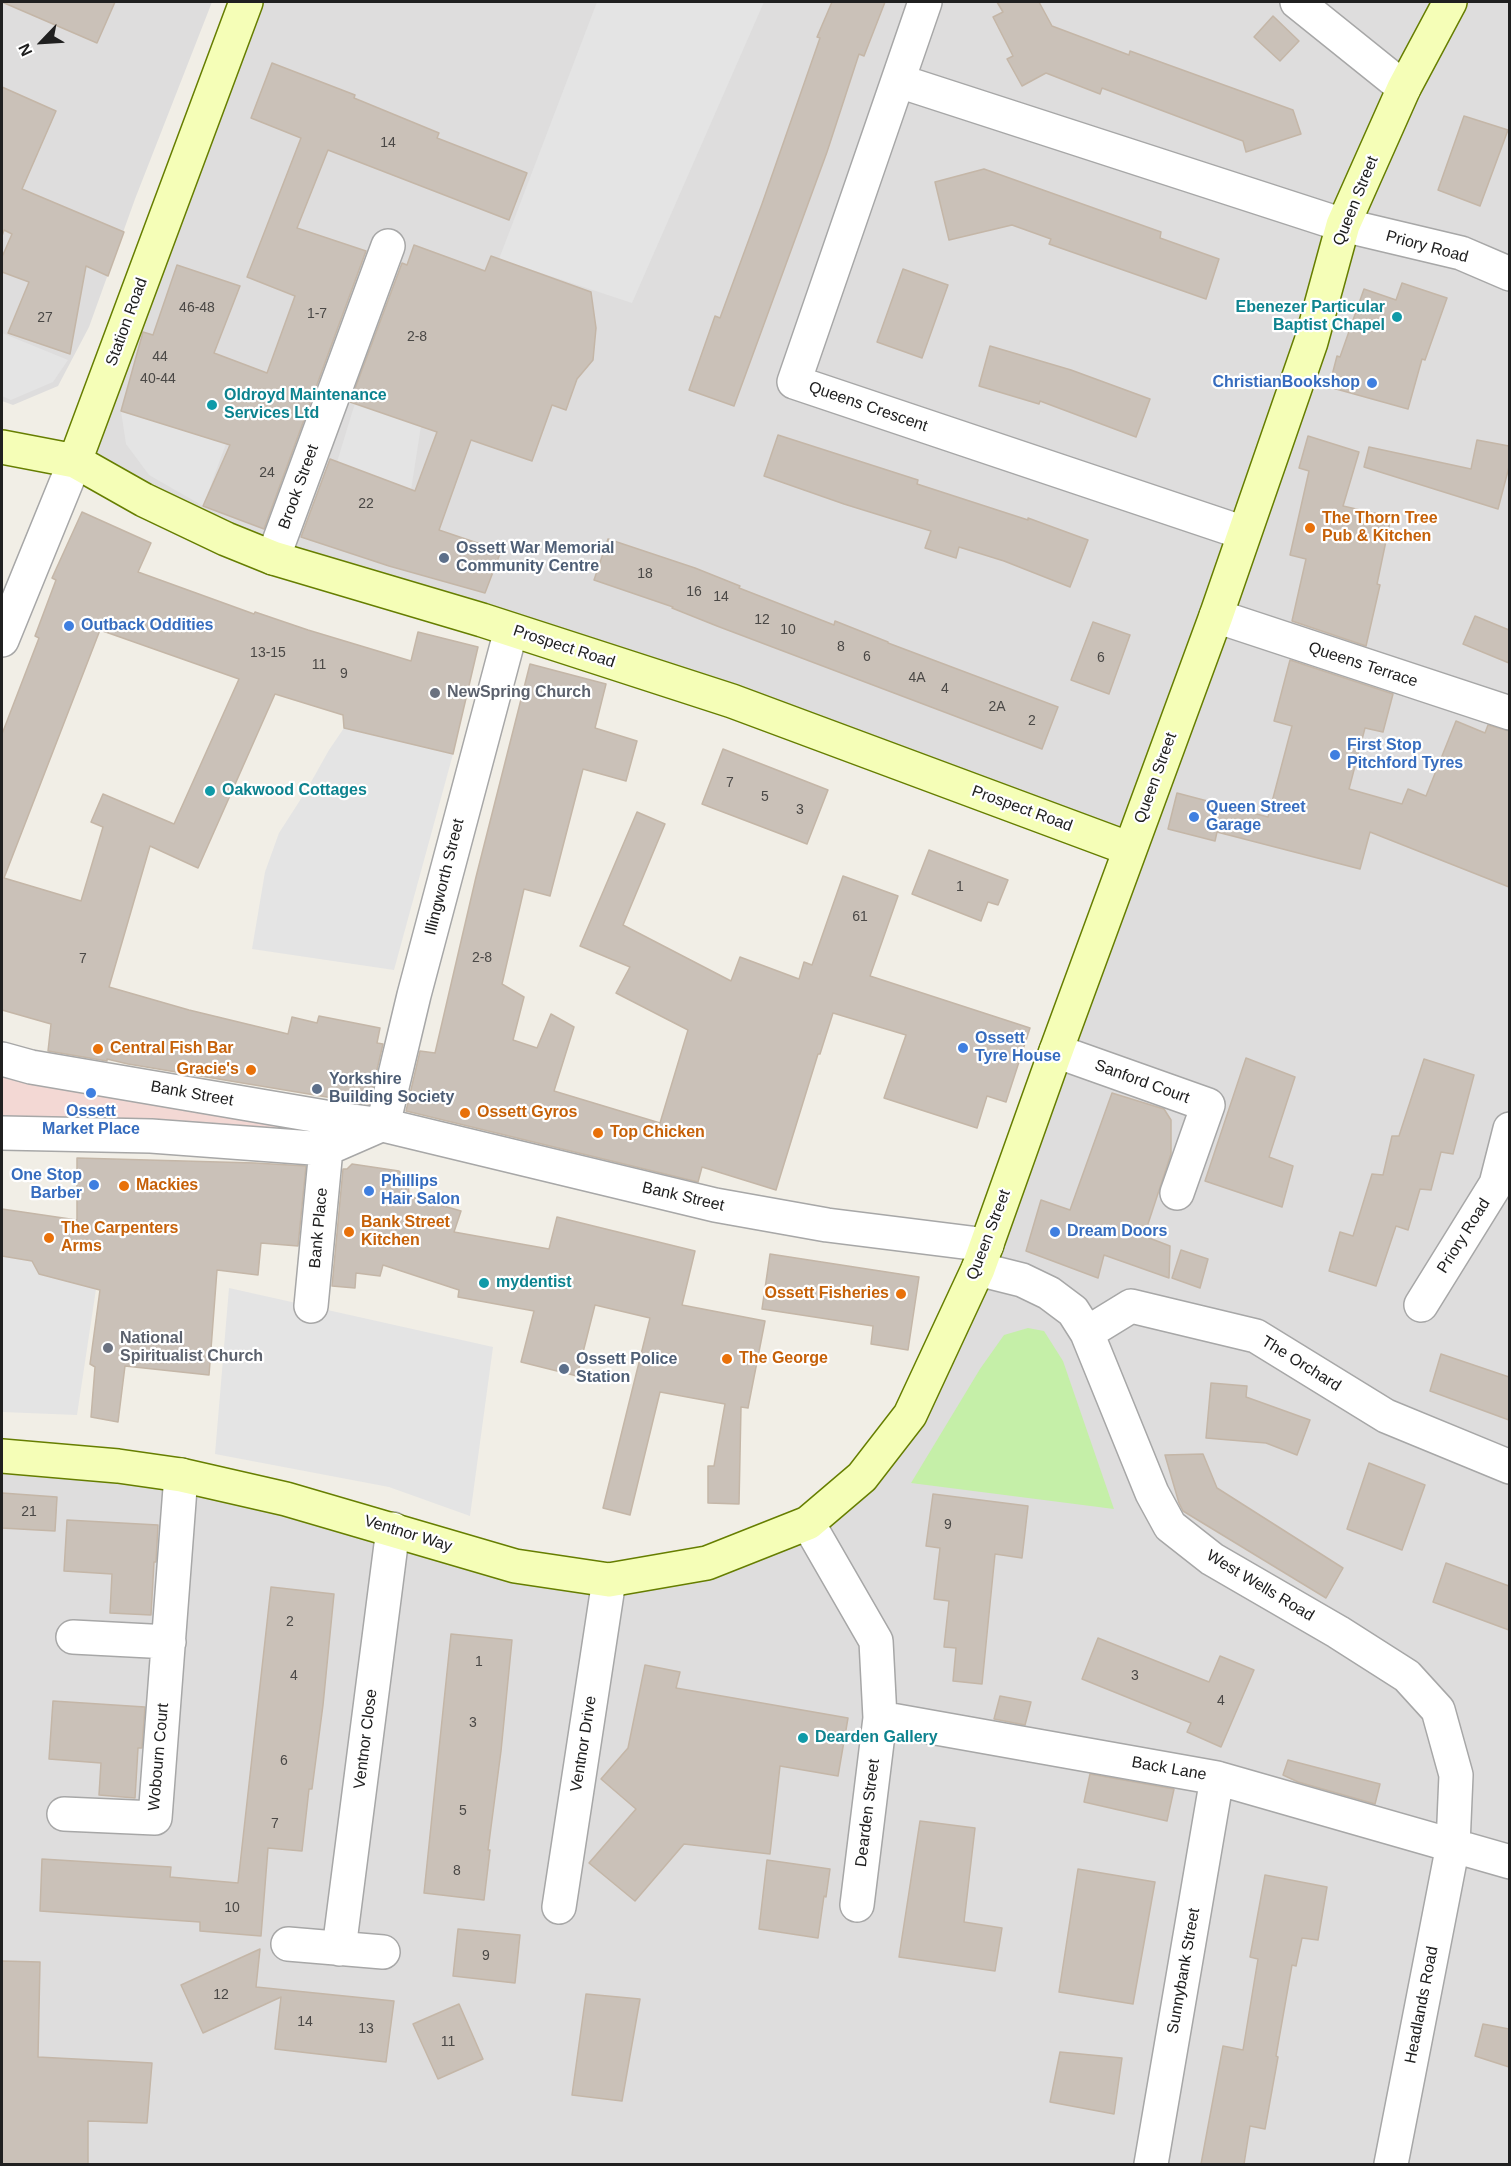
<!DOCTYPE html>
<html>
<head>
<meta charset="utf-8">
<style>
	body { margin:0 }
	#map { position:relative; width:1511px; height:2166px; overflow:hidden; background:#f1eee6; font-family:Arial,sans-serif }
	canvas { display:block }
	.frame { position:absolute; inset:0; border:3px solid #202020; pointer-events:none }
	.north { position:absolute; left:12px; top:12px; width:60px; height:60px; -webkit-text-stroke:4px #fff; paint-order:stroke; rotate:245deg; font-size:16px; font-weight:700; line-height:24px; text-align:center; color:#202020 }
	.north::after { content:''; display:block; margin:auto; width:21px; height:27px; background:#202020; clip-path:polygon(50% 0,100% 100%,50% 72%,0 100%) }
</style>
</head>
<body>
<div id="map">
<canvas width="1511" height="2166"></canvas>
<div class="frame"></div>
<div class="north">N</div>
</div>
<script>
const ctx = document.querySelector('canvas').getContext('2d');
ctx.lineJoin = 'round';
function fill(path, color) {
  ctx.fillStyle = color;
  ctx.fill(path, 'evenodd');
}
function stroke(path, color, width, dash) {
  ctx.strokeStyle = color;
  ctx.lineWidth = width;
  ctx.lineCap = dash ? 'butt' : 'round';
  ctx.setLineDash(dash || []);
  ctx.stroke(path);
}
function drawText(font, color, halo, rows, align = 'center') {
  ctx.font = font + ' Arial,sans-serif';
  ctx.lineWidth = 4.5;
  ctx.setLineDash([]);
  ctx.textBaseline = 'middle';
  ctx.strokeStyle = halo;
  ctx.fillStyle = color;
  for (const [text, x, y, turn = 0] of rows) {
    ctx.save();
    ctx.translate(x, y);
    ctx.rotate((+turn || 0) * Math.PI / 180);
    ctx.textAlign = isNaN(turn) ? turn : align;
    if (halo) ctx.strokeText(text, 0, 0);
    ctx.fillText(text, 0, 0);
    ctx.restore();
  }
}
fill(new Path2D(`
	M2 2H212L135 199 89 327 58 386 13 405 2 401Z
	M254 2H1509V2164H2V1456L118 1466 609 1580 808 1523 910 1415 1129 849 273 558 75 461Z`), '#dedddd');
fill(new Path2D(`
	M2 1059 331 1118 326 1149 2 1132Z`), '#f3d8d4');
fill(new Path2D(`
	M1028 1328 1044 1331 1063 1361 1114 1509 911 1483 980 1369 1004 1335Z`), '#c5efa8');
fill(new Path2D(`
	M597 2H764L632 303 499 259Z
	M2 333 68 360 53 382 11 400 2 396Z
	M355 403 421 426 411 490 337 462Z
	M121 411 226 444 203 506 149 475 126 444Z
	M344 728 453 754 394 970 252 949 265 872 279 833 306 791 329 750Z
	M2 1256 32 1261 39 1274 96 1289 77 1415 2 1412Z
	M229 1288 493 1347 470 1516 389 1487 215 1454Z`), '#e4e4e4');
const building = new Path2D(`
	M2 2H115L97 43Z
	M832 2H885L864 56 859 54 827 152 734 406 689 390 715 316 720 318 762 204 820 38 817 37Z
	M997 2H1039L1052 26 1129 55 1130 51 1293 110 1301 134 1246 152 1243 141 1102 88 1100 94 1046 73 1022 86 1007 59 1013 56 993 17 1003 12Z
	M1273 16 1299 41 1280 61 1254 37Z
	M272 63 355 95 354 98 439 133 437 138 527 173 509 220 328 150 297 228 366 251 264 529 203 506 230 445 121 411 143 332 153 335 177 265 240 286 214 353 267 373 295 296 247 277 301 138 251 118Z
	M2 87 56 111 22 189 124 232 108 276 86 266 70 354 8 333 29 282 2 272V257L12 234 4 230 2 236Z
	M1464 116 1508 130 1480 206 1438 190Z
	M984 169 1161 232 1160 238 1219 259 1206 299 1049 244 1051 239 1012 225 949 240 935 182Z
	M414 245 485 271 491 256 591 292 596 328 593 360 577 379 566 410 552 405 532 461 471 440 439 530 501 551 485 593 389 566 301 537 330 459 415 491 437 432 350 402 402 263 407 265Z
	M903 269 948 285 922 358 877 342Z
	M1402 283 1447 298 1425 360 1422 359 1408 409 1329 387 1337 356 1340 357 1364 289 1396 300Z
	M990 346 1071 370 1150 399 1136 437 1040 401 1039 404 979 386Z
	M778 435 918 480 917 484 1028 520V518L1088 540 1070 587 1004 561 959 547 956 558 925 548 931 531 844 504 764 476Z
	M1308 436 1359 452 1343 506 1391 517 1377 584 1380 585 1366 646 1292 621 1306 559 1290 555 1309 471 1299 468Z
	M1477 440 1509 446V467L1498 509 1364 467 1369 447 1471 469Z
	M82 512 151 543 138 572 254 614 255 612 308 630 411 661 418 632 478 647 453 754 344 728 343 715 275 694 198 868 150 846 109 987 189 1010 288 1034 292 1017 317 1023 319 1016 380 1028 377 1043 383 1044 369 1104 128 1064 107 1059V1061L48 1051 51 1024 2 1010V734L39 638 35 636 56 580 52 578ZM100 630 239 679 174 824 103 794 91 822 103 827 81 901 4 878Z
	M608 539 695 568 740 586 739 588 834 625 835 621 888 642V643L1058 707 1042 749 717 626 672 608 673 607 594 580Z
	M1475 616 1509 630V663L1463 644Z
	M1093 622 1130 635 1109 694 1071 680Z
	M1290 660 1393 694 1383 732 1365 728 1349 789 1402 804 1408 789 1426 796 1456 721 1485 733 1488 725 1509 731V887L1370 832 1360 869 1217 832 1215 841 1168 829 1177 793 1268 817 1292 726 1274 721Z
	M530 664 606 684 595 728 637 741 626 781 583 769 550 896 524 889 502 984 524 997 513 1040 537 1048 551 1014 574 1027 554 1091 660 1123 688 1030 616 993 630 967 580 946 637 812 665 824 623 925 731 981 740 957 799 979 804 962 812 965 843 876 898 896 870 976 1030 1028 1006 1102 987 1096 977 1128 884 1098 906 1035 833 1013 820 1054H818L776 1190 702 1167 698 1182 406 1111 420 1051 435 1053 476 877Z
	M723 749 828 790 807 844 702 804Z
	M929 850 1008 880 998 905 988 902 981 921 912 894Z
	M1246 1058 1295 1077 1269 1157 1293 1166 1282 1207 1205 1181Z
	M1424 1059 1474 1075 1453 1154 1441 1152 1431 1190 1420 1189 1408 1230 1396 1226 1376 1286 1329 1271 1340 1232 1353 1236 1372 1174 1383 1175 1392 1136H1399Z
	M1112 1093 1164 1109 1171 1120V1154L1144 1236 1170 1246 1169 1278 1104 1255 1098 1278 1026 1251 1041 1200 1070 1210Z
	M77 1158 255 1163 306 1166 298 1246 261 1243 258 1275 217 1270 209 1375 125 1366 118 1422 91 1417 95 1367 90 1364 100 1290 39 1274 32 1261 2 1256V1209L77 1220Z
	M352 1164 399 1171 408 1180 409 1196 461 1211 454 1232 549 1249 557 1217 695 1251 682 1305 765 1321 748 1408 741 1407 739 1504 708 1503V1466H714L725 1404 660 1392 630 1515 603 1508 650 1318 595 1305 577 1376 521 1362 534 1311 458 1297 459 1290 383 1265 380 1276 356 1273 355 1288 332 1286 343 1169H347Z
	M1181 1250 1208 1259 1200 1288 1172 1278Z
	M770 1254 919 1277 908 1350 871 1344 873 1326 762 1309Z
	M1441 1354 1509 1377V1420L1430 1391Z
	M1211 1383 1247 1386 1246 1397 1310 1420 1297 1455 1266 1443 1206 1438Z
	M1203 1454 1217 1488 1343 1568 1326 1598 1183 1511 1179 1503 1165 1455Z
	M1369 1463 1425 1485 1402 1550 1347 1529Z
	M2 1493 57 1497 55 1531 2 1528Z
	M933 1494 1028 1506 1022 1558 995 1554 982 1684 953 1681 956 1648 944 1647 949 1601 934 1599 940 1548 926 1546Z
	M67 1520 158 1525 156 1562H154L151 1615 110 1613 112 1574 64 1571Z
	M1446 1563 1509 1586V1630L1433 1602Z
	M271 1587 334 1594 323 1705 312 1789H309L302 1851 268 1848 261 1936 200 1931V1922L40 1911 42 1859 171 1867 170 1877 238 1883Z
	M451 1634 512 1640 501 1751 488 1850H490L484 1900 424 1893Z
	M1098 1638 1209 1682 1220 1656 1254 1670 1221 1747 1187 1732 1191 1723 1082 1679Z
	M645 1665 680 1672 676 1688 848 1718 838 1776 780 1766 770 1854 684 1844 635 1901 589 1863 636 1809 601 1779 628 1748Z
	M1000 1696 1031 1702 1025 1725 994 1719Z
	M53 1701 145 1707 142 1748H138L135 1798 99 1795 101 1763 49 1759Z
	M1288 1760 1380 1784 1375 1804 1298 1782 1283 1775Z
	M1090 1774 1174 1789 1167 1821 1084 1802Z
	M920 1821 975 1828 964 1922 1002 1928 995 1971 899 1957Z
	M767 1860 830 1869 826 1897 824 1896 818 1938 759 1929Z
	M1078 1869 1155 1882 1133 2004 1059 1992Z
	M1265 1875 1327 1887 1318 1940 1302 1938 1296 1966 1292 1965 1276 2056 1278 2057 1265 2129 1250 2126 1244 2164H1201L1223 2046 1243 2050 1258 1959 1250 1957Z
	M458 1929 520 1935 515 1983 453 1976Z
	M260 1949 256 1987 394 2001 386 2062 275 2049 281 1997 203 2033 181 1985Z
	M2 1961 40 1962 38 2057 152 2063 147 2123 88 2121V2164H2Z
	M586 1994 640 1999 622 2101 572 2095Z
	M459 2004 483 2059 438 2079 413 2024Z
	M1483 2024 1509 2029V2067L1475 2056Z
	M1060 2052 1122 2058 1114 2114 1050 2102Z`);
fill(building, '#cac1b8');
stroke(building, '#c4b6a7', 1.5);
const street = new Path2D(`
	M925 2 794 382 1244 533
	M1297 2 1404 88
	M899 81 1343 225 1461 253 1510 274
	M273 558 388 246
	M1216 616 1510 713
	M2 640 75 461
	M1056 1051 1208 1105 1177 1193
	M2 1059 31 1067 331 1118 383 1125 715 1205 827 1225 987 1245
	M383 1125 414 995 511 630
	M2 1133 151 1136 326 1149 381 1125
	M978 1269 1022 1280 1049 1293 1073 1311 1087 1333 1152 1493 1170 1526 1212 1559 1338 1632 1407 1676 1438 1710 1456 1775 1453 1845 1391 2164
	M1421 1305 1496 1184 1510 1129
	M311 1306 326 1149
	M1087 1333 1131 1306 1256 1336 1386 1416 1510 1467
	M808 1523 876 1641 880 1718 857 1905
	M73 1637 169 1642
	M880 1718 1217 1778 1510 1862
	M64 1814 155 1818 181 1475
	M559 1907 609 1580
	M288 1944 383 1952
	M339 1949 393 1529
	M1151 2164 1217 1778`);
const secondary = new Path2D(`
	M2 447 75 461 144 500 226 539 273 558 482 620 732 701 1130 849
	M75 461 246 2
	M2 1456 118 1466 181 1475 286 1499 515 1566 609 1580 707 1563 808 1523 862 1477 910 1415 978 1269 1053 1059 1216 616 1311 342 1343 225 1404 88 1450 2`);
stroke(street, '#a7a7a7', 36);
stroke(secondary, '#667e00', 36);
stroke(street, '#fff', 33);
stroke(secondary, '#f5feb7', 33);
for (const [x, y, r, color] of [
	[1397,317,6,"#0f9aa8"],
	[1372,383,6,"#3f7fe0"],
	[212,405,6,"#0f9aa8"],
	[1310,528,6,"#e8710a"],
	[444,558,6,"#5c6f8a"],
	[69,626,6,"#3f7fe0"],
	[435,693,6,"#6b7280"],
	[1335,755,6,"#3f7fe0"],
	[210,791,6,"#0f9aa8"],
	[1194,817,6,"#3f7fe0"],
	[963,1048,6,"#3f7fe0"],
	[98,1049,6,"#e8710a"],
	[251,1070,6,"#e8710a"],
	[317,1089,6,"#5c6f8a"],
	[91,1093,6,"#3f7fe0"],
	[465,1113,6,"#e8710a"],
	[598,1133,6,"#e8710a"],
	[94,1185,6,"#3f7fe0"],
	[124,1186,6,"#e8710a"],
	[369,1191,6,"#3f7fe0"],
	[349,1232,6,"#e8710a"],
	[1055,1232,6,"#3f7fe0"],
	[49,1238,6,"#e8710a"],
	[484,1283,6,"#0f9aa8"],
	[901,1294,6,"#e8710a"],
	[108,1348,6,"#6b7280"],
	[727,1359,6,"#e8710a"],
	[564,1369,6,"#5c6f8a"],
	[803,1738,6,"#0f9aa8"]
]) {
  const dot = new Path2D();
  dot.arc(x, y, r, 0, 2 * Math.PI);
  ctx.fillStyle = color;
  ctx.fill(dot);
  stroke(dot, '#fff', 2);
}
drawText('14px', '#4a4846', null, [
	["14",388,143],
	["46-48",197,308],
	["1-7",317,314],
	["27",45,318],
	["2-8",417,337],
	["44",160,357],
	["40-44",158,379],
	["24",267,473],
	["22",366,504],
	["18",645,574],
	["16",694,592],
	["14",721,597],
	["12",762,620],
	["10",788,630],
	["8",841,647],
	["13-15",268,653],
	["6",867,657],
	["6",1101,658],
	["11",319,665],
	["9",344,674],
	["4A",917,678],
	["4",945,689],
	["2A",997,707],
	["2",1032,721],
	["7",730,783],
	["5",765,797],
	["3",800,810],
	["1",960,887],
	["61",860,917],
	["2-8",482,958],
	["7",83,959],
	["21",29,1512],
	["9",948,1525],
	["2",290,1622],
	["1",479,1662],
	["4",294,1676],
	["3",1135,1676],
	["4",1221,1701],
	["3",473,1723],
	["6",284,1761],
	["5",463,1811],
	["7",275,1824],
	["8",457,1871],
	["10",232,1908],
	["9",486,1956],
	["12",221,1995],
	["14",305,2022],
	["13",366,2029],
	["11",448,2042]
]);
drawText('16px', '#202020', '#fff', [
	["Queen Street",1356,201,-68],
	["Priory Road",1427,247,15],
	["Station Road",127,322,-70],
	["Queens Crescent",868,407,19],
	["Brook Street",299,487,-70],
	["Prospect Road",564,647,18],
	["Queens Terrace",1363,665,18],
	["Queen Street",1156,778,-70],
	["Prospect Road",1022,809,20],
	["Illingworth Street",445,877,-76],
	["Sanford Court",1142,1082,20],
	["Bank Street",192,1094,10],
	["Bank Street",683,1197,13],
	["Bank Place",319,1228,-85],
	["Queen Street",989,1235,-69],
	["Priory Road",1464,1236,-58],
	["The Orchard",1301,1364,32],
	["Ventnor Way",408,1534,17],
	["West Wells Road",1260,1586,31],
	["Ventnor Close",366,1739,-83],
	["Ventnor Drive",584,1744,-81],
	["Wobourn Court",159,1757,-85],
	["Back Lane",1169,1769,10],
	["Dearden Street",868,1813,-83],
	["Sunnybank Street",1184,1971,-80],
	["Headlands Road",1422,2005,-79]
]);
drawText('bold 16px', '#0d838f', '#fff', [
	["Ebenezer Particular",1385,308,"right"],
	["Baptist Chapel",1385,326,"right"],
	["Oldroyd Maintenance",224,396],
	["Services Ltd",224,414],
	["Oakwood Cottages",222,791],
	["mydentist",496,1283],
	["Dearden Gallery",815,1738]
], 'left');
drawText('bold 16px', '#366cbe', '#fff', [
	["ChristianBookshop",1360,383,"right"],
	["Outback Oddities",81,626],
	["First Stop",1347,746],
	["Pitchford Tyres",1347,764],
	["Queen Street",1206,808],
	["Garage",1206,826],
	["Ossett",975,1039],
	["Tyre House",975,1057],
	["Ossett",91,1112,"center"],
	["Market Place",91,1130,"center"],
	["One Stop",82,1176,"right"],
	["Barber",82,1194,"right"],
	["Phillips",381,1182],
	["Hair Salon",381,1200],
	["Dream Doors",1067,1232]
], 'left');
drawText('bold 16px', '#c56008', '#fff', [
	["The Thorn Tree",1322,519],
	["Pub & Kitchen",1322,537],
	["Central Fish Bar",110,1049],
	["Gracie's",239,1070,"right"],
	["Ossett Gyros",477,1113],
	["Top Chicken",610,1133],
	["Mackies",136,1186],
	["Bank Street",361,1223],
	["Kitchen",361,1241],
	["The Carpenters",61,1229],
	["Arms",61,1247],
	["Ossett Fisheries",889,1294,"right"],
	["The George",739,1359]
], 'left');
drawText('bold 16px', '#4e5e75', '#fff', [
	["Ossett War Memorial",456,549],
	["Community Centre",456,567],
	["Yorkshire",329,1080],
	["Building Society",329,1098],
	["Ossett Police",576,1360],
	["Station",576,1378]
], 'left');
drawText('bold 16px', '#5b616d', '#fff', [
	["NewSpring Church",447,693],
	["National",120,1339],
	["Spiritualist Church",120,1357]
], 'left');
</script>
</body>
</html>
